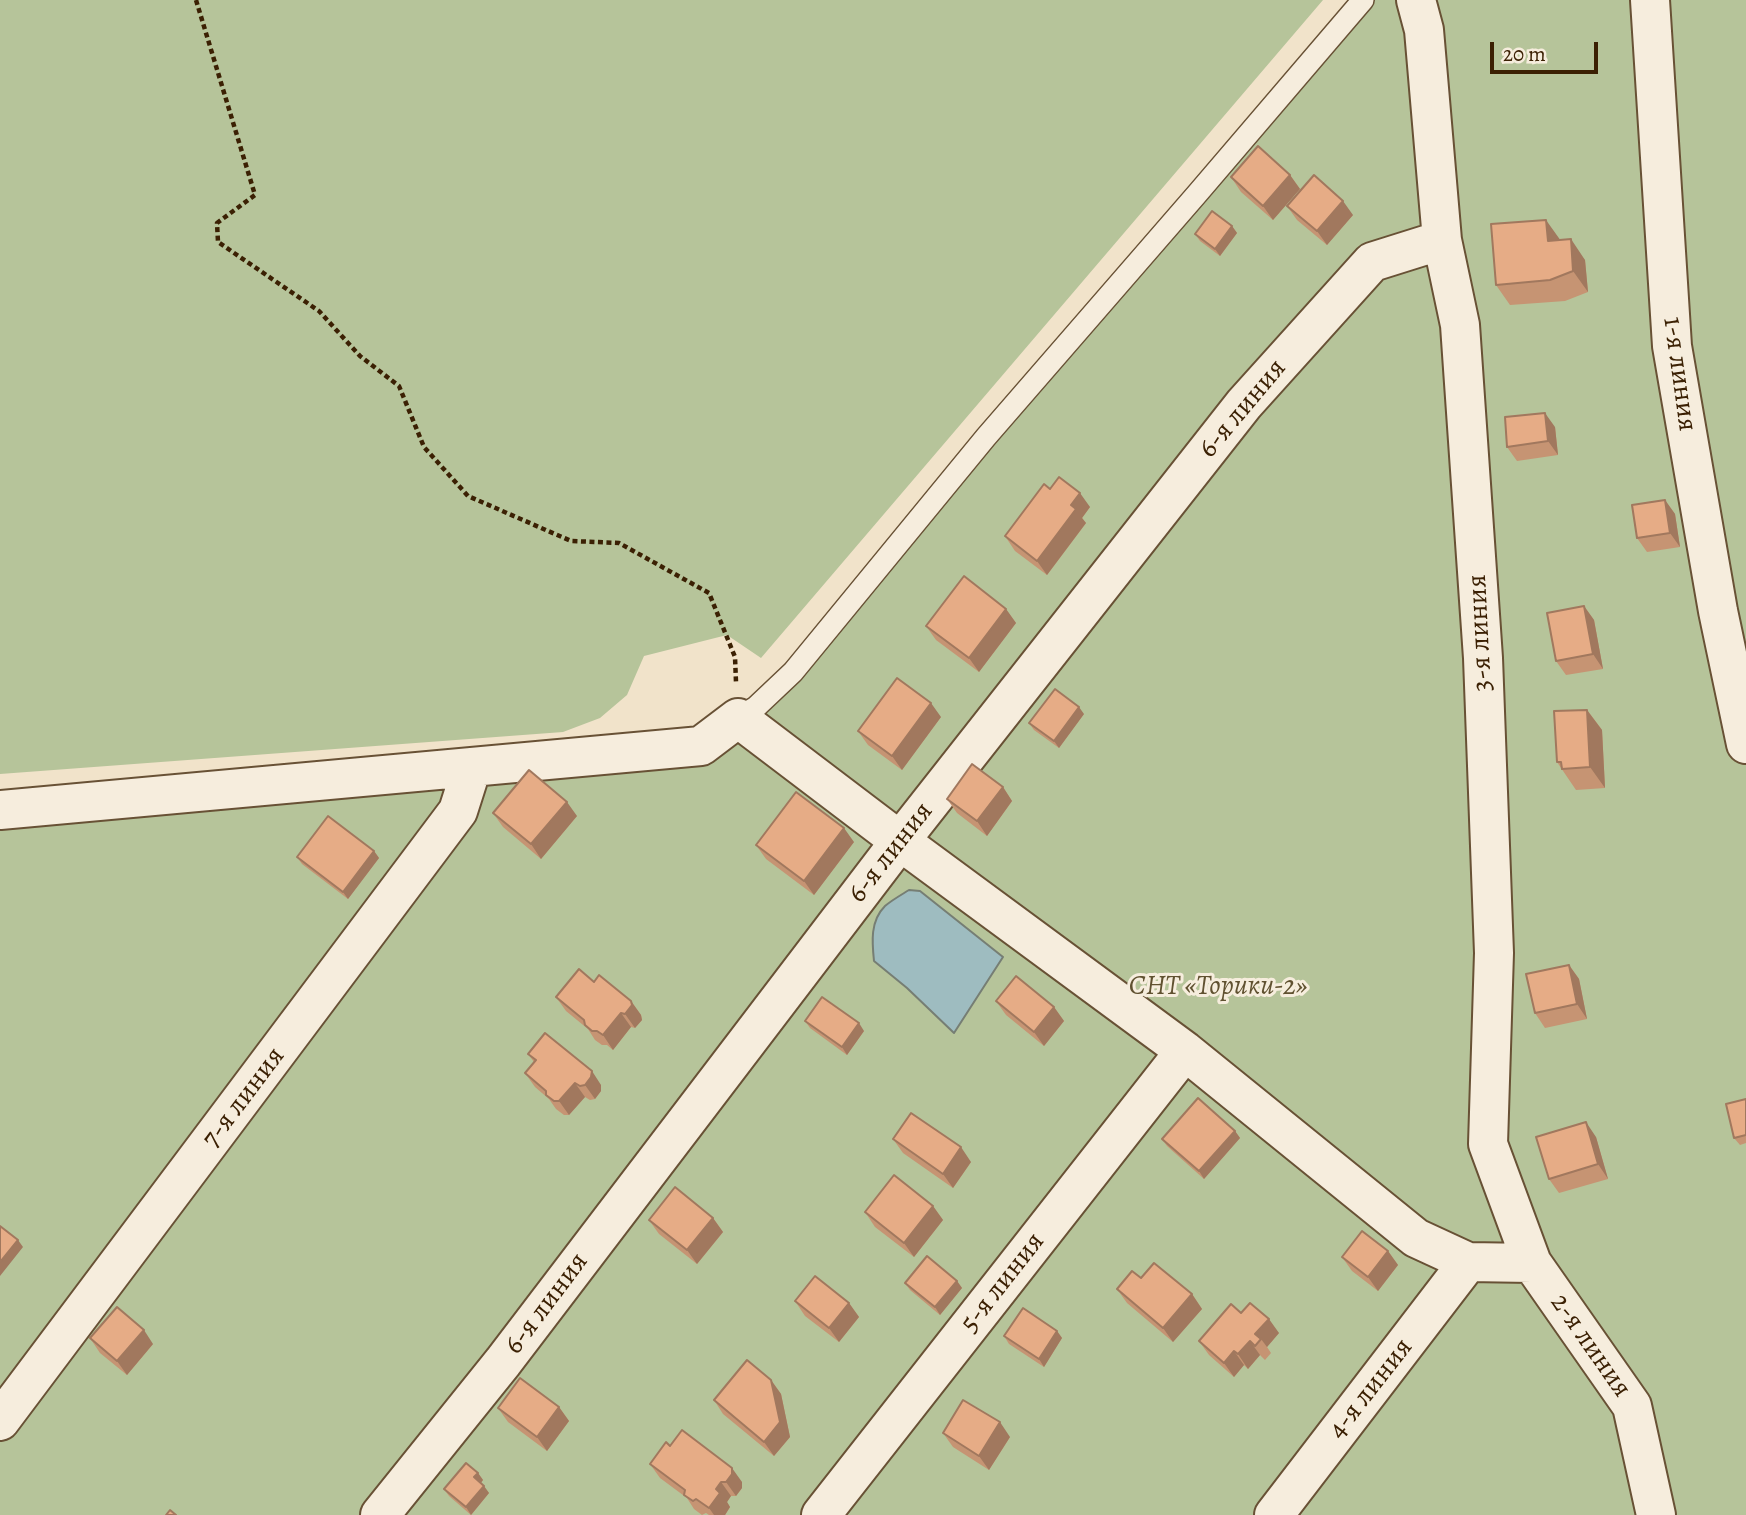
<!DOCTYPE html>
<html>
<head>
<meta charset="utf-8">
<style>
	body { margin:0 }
	#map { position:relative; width:1746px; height:1515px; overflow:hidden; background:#f1e3ca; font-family:Alegreya,serif }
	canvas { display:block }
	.scale { position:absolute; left:1490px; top:42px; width:108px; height:32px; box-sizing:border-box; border:4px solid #3b2003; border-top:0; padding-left:9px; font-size:21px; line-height:24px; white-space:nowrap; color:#3b2003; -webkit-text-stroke:5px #f6eddd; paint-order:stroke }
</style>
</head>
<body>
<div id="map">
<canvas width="1746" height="1515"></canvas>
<div class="scale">20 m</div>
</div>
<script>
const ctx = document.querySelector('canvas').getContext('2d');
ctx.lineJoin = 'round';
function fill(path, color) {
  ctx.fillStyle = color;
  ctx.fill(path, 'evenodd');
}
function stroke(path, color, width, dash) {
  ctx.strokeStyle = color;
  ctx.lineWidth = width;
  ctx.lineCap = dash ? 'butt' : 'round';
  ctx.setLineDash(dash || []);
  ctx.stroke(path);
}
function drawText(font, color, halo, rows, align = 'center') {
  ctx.font = font + ' Alegreya,serif';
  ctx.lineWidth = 6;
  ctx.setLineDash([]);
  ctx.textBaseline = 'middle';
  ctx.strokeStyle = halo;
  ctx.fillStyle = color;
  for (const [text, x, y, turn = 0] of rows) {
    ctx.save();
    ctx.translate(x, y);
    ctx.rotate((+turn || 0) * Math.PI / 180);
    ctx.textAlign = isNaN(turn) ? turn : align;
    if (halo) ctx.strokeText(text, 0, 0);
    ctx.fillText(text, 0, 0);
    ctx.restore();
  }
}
fill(new Path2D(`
	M0 0H1323L761 658 727 635 644 656 627 695 600 718 563 732 0 774Z
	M1363 0H1746V1515H0V810L701 746 756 707Z`), '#b6c49a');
const water = new Path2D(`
	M909 890 920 891 1003 957 954 1033 907 988 874 961C872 942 870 921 885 906 892 900 901 895 909 890Z`);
fill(water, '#9ebcc0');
stroke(water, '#767e74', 2);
const service = new Path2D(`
	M738 718 756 707 793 672 986 437 1197 194 1363 0`);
const minor = new Path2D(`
	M1416 0 1424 30 1442 240 1460 325 1483 658 1494 953 1488 1144 1532 1263 1632 1406 1656 1515
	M1650 0 1672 346 1718 611 1746 744
	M0 810 701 746 738 718 900 841 1185 1051 1416 1238 1468 1262 1532 1263
	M0 1421 458 811 472 767
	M380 1515 503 1362 900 841 1244 404 1372 262 1442 240
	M821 1515 1185 1051
	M1274 1515 1468 1262`);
stroke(service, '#685135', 24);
stroke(minor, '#685135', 42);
stroke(new Path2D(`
	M196 0 255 195 217 223 218 242 319 311 360 356 399 386 424 447 468 496 571 541 619 543 709 593 735 657 736 682`), '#3b2003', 4.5, [5, 3.5]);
stroke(service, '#f6eddd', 21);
stroke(minor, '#f6eddd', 38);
fill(new Path2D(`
	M1290 175 1300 189 1273 220 1241 192 1231 177Z
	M1287 206 1353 215 1327 245 1297 220Z
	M1232 226 1237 233 1220 256 1200 241 1195 234Z
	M1560 240 1585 260 1588 292 1565 301 1510 305 1496 285Z
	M1555 427 1558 455 1517 461 1507 447Z
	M1050 489 1090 507 1082 518 1086 523 1047 575 1015 551 1005 536Z
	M1665 500 1675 514 1680 547 1647 552 1637 538Z
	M1584 606 1594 620 1603 669 1566 675 1556 661Z
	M1006 609 1016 623 979 672 936 640 926 626Z
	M1587 710 1602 730 1605 788 1576 790 1557 762Z
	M1084 714 1059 748 1034 730 1029 723Z
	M941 717 902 770 868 745 858 731Z
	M1003 787 1012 801 987 836 957 813 947 799Z
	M493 813 577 816 541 859 503 827Z
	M854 842 814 895 766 859 756 845Z
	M374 851 379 858 348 899 302 864 297 857Z
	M1569 965 1579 979 1587 1019 1545 1028 1535 1013Z
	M594 982 631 1001 641 1015 642 1020 635 1028 631 1027 613 1050 607 1045H602L595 1040 588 1029 566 1011 556 997Z
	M996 1001 1054 1007 1064 1021 1044 1046 1006 1015Z
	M805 1021 864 1031 847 1055 810 1028Z
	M528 1054 601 1085V1091L595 1099 590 1100 585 1097 569 1115H564L556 1109 549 1099 535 1087 525 1073 534 1062Z
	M1746 1099V1143L1740 1145 1734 1138Z
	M1235 1131 1240 1138 1204 1179 1167 1146 1162 1139Z
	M1596 1137 1608 1179 1559 1193 1549 1179Z
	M893 1139 971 1162 953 1188 903 1153Z
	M933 1206 943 1220 914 1257 875 1227 865 1212Z
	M713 1218 723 1232 697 1264 659 1234 649 1220Z
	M1388 1251 1398 1265 1378 1291 1352 1271 1342 1257Z
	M1141 1278 1192 1294 1202 1309 1173 1342 1127 1303 1117 1289Z
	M957 1281 962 1288 940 1315 910 1290 905 1283Z
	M795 1301 849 1303 859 1317 839 1342 805 1316Z
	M1241 1313 1279 1333 1267 1347 1271 1353 1265 1360 1260 1355 1248 1369 1244 1365 1234 1377 1209 1355 1199 1341Z
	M1057 1331 1062 1338 1044 1367 1009 1344 1004 1336Z
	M90 1338 153 1344 127 1375 100 1353Z
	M771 1380 781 1394 790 1437 774 1456 723 1414 714 1400Z
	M559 1407 569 1421 547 1451 508 1422 498 1408Z
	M943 1433 1010 1437 989 1470 953 1447Z
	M670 1446 742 1482V1488L736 1496H731L727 1502 730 1507 725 1515H709L706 1513 702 1515 694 1509 687 1498 660 1478 650 1464Z
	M478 1473 483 1480 481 1483 489 1493 471 1515 449 1496 444 1489Z`), '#c69473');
fill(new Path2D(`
	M1290 175 1300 189 1273 220 1263 206Z
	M1343 201 1353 215 1327 245 1317 231Z
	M1546 220 1561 241H1548Z
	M1232 226 1237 233 1220 256 1215 249Z
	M1571 239 1585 260 1588 292 1573 271Z
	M1545 413 1555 427 1558 455 1548 441Z
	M1080 493 1090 507 1082 518 1086 523 1047 575 1037 561 1071 505Z
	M1665 500 1675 514 1680 547 1670 533Z
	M1584 606 1594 620 1603 669 1593 654Z
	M1006 609 1016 623 979 672 969 658Z
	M931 703 941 717 902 770 892 756Z
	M1079 707 1084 714 1059 748 1054 741Z
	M1587 710 1602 730 1605 788 1590 767Z
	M1003 787 1012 801 987 836 977 821Z
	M567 802 577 816 541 859 531 844Z
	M844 828 854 842 814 895 804 881Z
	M374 851 379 858 348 899 343 892Z
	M1569 965 1579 979 1587 1019 1577 1004Z
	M631 1001 641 1015 642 1020 635 1028 625 1014Z
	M1054 1007 1064 1021 1044 1046 1034 1032Z
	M621 1013 631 1027 613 1050 603 1035Z
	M859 1023 864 1031 847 1055 842 1047Z
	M592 1071 601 1085V1091L595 1099 585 1085Z
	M575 1083 585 1097 569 1115 559 1101Z
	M1586 1122 1596 1137 1608 1179 1598 1164Z
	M1235 1131 1240 1138 1204 1179 1199 1171Z
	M961 1147 971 1162 953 1188 943 1174Z
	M933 1206 943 1220 914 1257 904 1243Z
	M713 1218 723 1232 697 1264 687 1250Z
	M18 1240 23 1247 0 1276V1262Z
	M1388 1251 1398 1265 1378 1291 1368 1277Z
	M957 1281 962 1288 940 1315 935 1307Z
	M1192 1294 1202 1309 1173 1342 1163 1328Z
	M849 1303 859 1317 839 1342 829 1328Z
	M1269 1319 1279 1333 1267 1347 1261 1339 1255 1334Z
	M144 1330 153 1344 127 1375 117 1361Z
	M1057 1331 1062 1338 1044 1367 1039 1359Z
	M1250 1341 1260 1355 1248 1369 1238 1354Z
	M1234 1351 1244 1365 1234 1377 1224 1363Z
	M771 1380 781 1394 790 1437 774 1456 764 1442Z
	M559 1407 569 1421 547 1451 537 1437Z
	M1000 1422 1010 1437 989 1470 979 1456Z
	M732 1468 742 1482V1488L736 1496 726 1482Z
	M478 1473 483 1480 479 1485 474 1477Z
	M721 1482 731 1496 727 1502 730 1507 725 1515H714L709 1508 716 1489Z
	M484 1486 489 1493 471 1515 466 1507Z`), '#a1785e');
const building = new Path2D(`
	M1258 146 1290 175 1263 206 1231 177Z
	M1314 175 1343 201 1317 231 1287 206Z
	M1212 211 1232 226 1215 249 1195 234Z
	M1546 220 1548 241 1571 239 1573 271 1550 280 1496 285 1491 224Z
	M1545 413 1548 441 1507 447 1505 417Z
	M1059 477 1080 493 1071 505 1076 509 1037 561 1005 536 1044 484 1050 489Z
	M1665 500 1670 533 1637 538 1632 505Z
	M964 576 1006 609 969 658 926 626Z
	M1584 606 1593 654 1556 661 1547 613Z
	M897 678 931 703 892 756 858 731Z
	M1055 689 1079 707 1054 741 1029 723Z
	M1587 710 1590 767 1562 769 1561 762H1557L1554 711Z
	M972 764 1003 787 977 821 947 799Z
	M529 770 567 802 531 844 493 813Z
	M796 792 844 828 804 881 756 845Z
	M328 816 374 851 343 892 297 857Z
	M1569 965 1577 1004 1535 1013 1526 974Z
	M579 969 594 982 599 975 631 1001 632 1005 625 1014 621 1013 603 1035 597 1031H592L585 1025 584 1020 556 997Z
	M1016 976 1054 1007 1034 1032 996 1001Z
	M822 997 859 1023 842 1047 805 1021Z
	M545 1033 592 1071 591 1077 585 1085 580 1086 575 1083 559 1101H554L546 1095V1091L525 1073 536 1060 528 1054Z
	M1198 1098 1235 1131 1199 1171 1162 1139Z
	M1746 1099V1135L1734 1138 1726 1104Z
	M911 1113 961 1147 943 1174 893 1139Z
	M1586 1122 1598 1164 1549 1179 1536 1137Z
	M894 1175 933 1206 904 1243 865 1212Z
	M675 1187 713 1218 687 1250 649 1220Z
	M0 1226 18 1240 0 1262Z
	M1362 1231 1388 1251 1368 1277 1342 1257Z
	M927 1256 957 1281 935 1307 905 1283Z
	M1154 1263 1192 1294 1163 1328 1117 1289 1132 1271 1141 1278Z
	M815 1276 849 1303 829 1328 795 1301Z
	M1250 1303 1269 1319 1255 1334 1261 1339 1255 1346 1250 1341 1238 1354 1234 1351 1224 1363 1199 1341 1231 1304 1241 1313Z
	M117 1307 144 1330 117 1361 90 1338Z
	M1023 1308 1057 1331 1039 1359 1004 1336Z
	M747 1360 771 1380 780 1422 764 1442 714 1400Z
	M520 1378 559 1407 537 1437 498 1408Z
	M963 1400 1000 1422 979 1456 943 1433Z
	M682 1430 732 1468V1474L726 1482H721L716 1489 720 1493 709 1508 696 1499 693 1501 684 1495 685 1490 650 1464 666 1442 670 1446Z
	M466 1463 478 1473 474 1477 484 1486 466 1507 444 1489Z
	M170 1510 176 1515H166Z`);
fill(building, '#e6ac86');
stroke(building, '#a1785e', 2);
drawText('28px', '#3b2003', '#f6eddd', [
	["1-я линия",1679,374,82],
	["6-я линия",1243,409,-50],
	["3-я линия",1481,633,-93],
	["6-я линия",891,853,-52],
	["7-я линия",244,1098,-53],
	["5-я линия",1003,1283,-52],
	["6-я линия",547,1304,-53],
	["2-я линия",1590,1346,55],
	["4-я линия",1371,1389,-52]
]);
drawText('italic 28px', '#605130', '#f6eddd', [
	["СНТ «Торики-2»",1218,987]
]);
</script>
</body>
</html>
